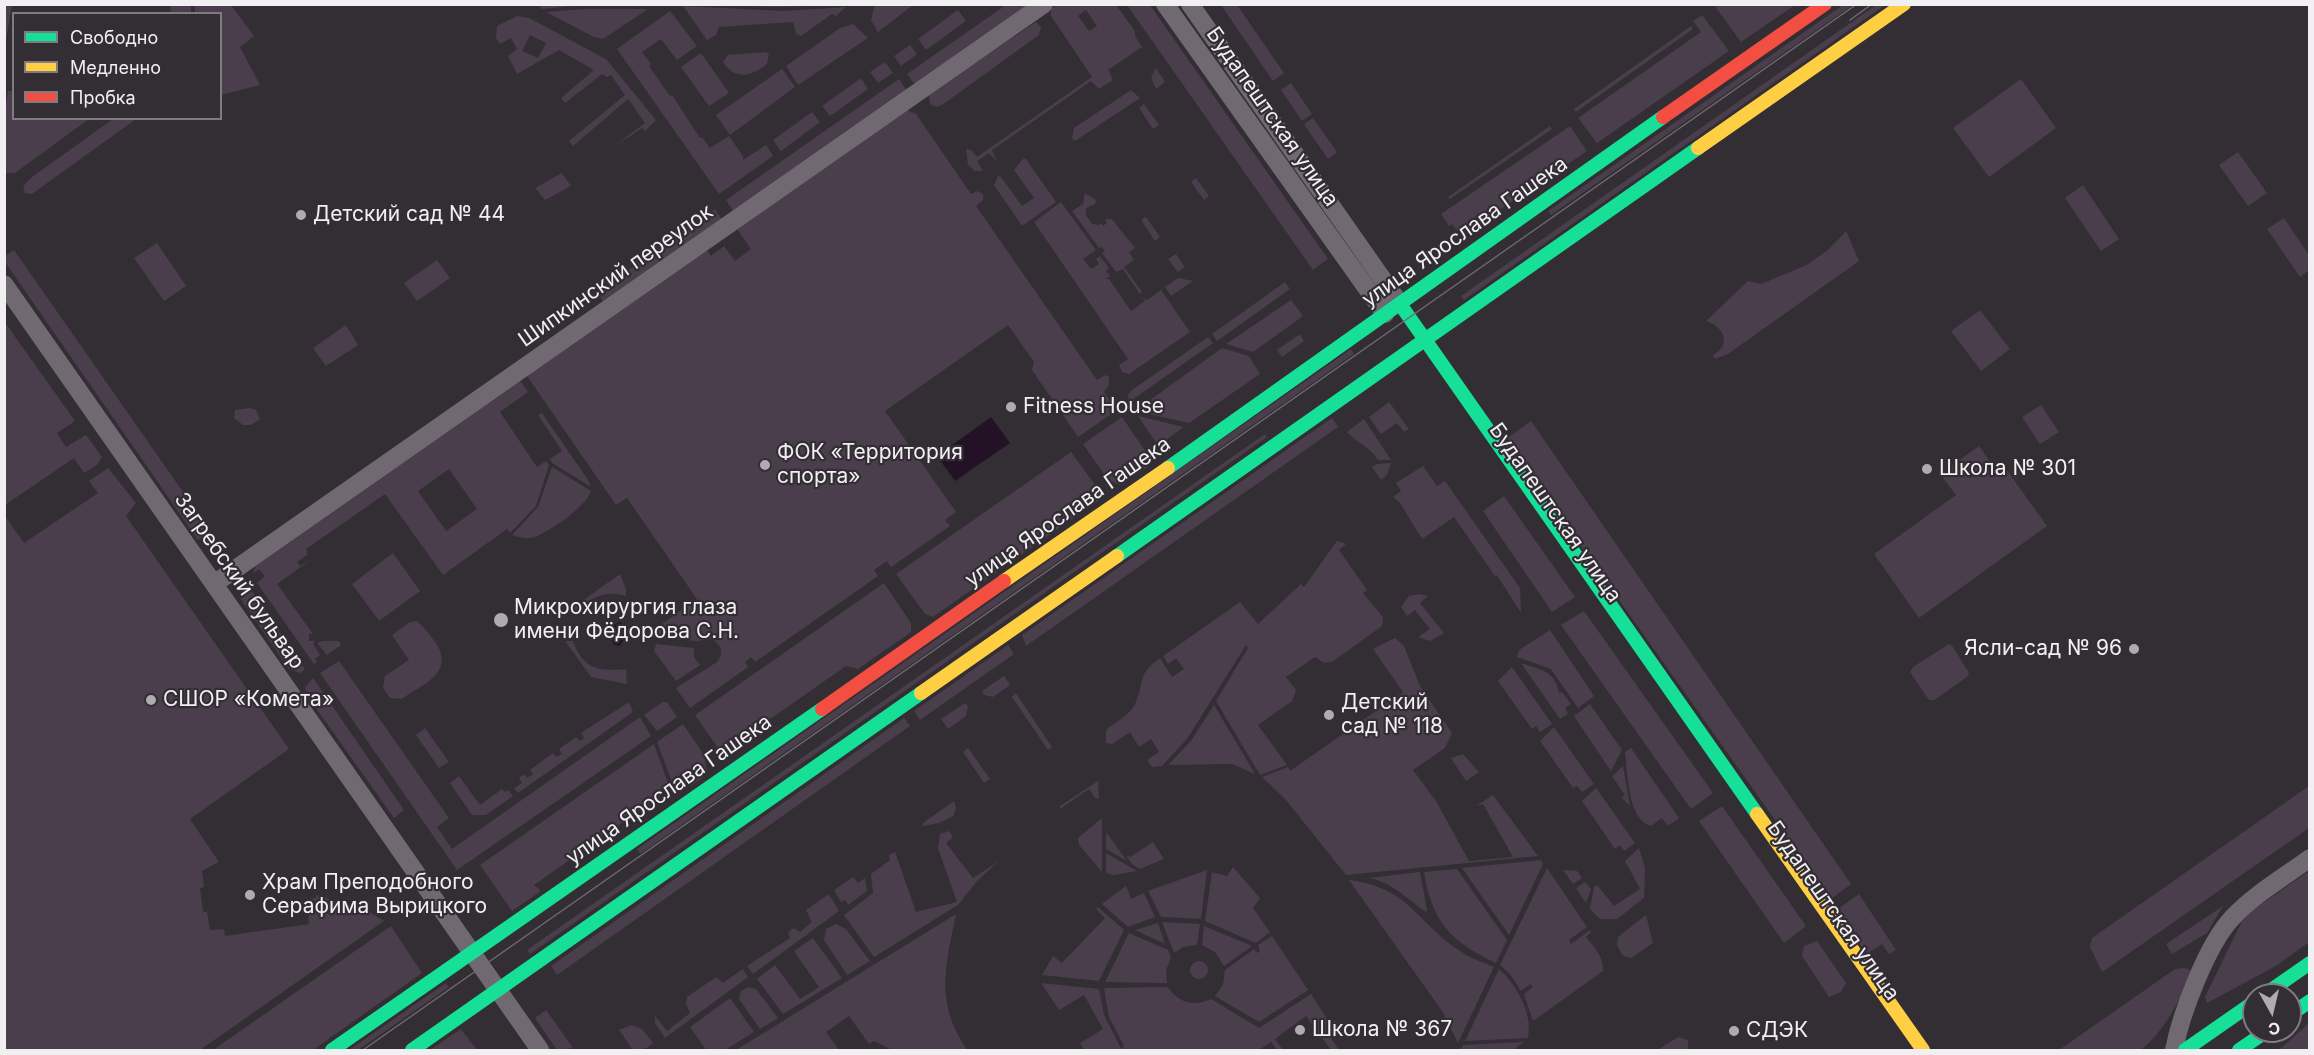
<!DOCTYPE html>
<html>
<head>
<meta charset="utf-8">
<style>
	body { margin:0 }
	#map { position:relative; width:2314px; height:1055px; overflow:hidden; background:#322e33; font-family:Inter,sans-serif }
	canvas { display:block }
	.frame { position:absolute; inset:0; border:6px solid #f2eff3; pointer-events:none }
	.legend { position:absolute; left:12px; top:12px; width:210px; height:108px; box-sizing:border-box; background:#332d34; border:2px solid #7f7b80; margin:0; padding:8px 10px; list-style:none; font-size:18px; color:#f2eff3 }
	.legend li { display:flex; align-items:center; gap:12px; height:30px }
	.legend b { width:30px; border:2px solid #7f7b80 }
	.north { position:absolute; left:2242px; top:983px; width:60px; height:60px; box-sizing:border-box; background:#332d34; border:2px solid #7f7b80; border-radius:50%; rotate:172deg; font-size:16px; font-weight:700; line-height:24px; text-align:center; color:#f2eff3 }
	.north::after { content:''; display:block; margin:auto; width:21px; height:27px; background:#afabb0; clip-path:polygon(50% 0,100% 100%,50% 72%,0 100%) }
</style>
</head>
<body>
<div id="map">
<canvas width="2314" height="1055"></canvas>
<div class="frame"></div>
<ul class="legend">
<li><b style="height:8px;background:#16e098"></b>Свободно</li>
<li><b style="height:8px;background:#ffcf43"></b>Медленно</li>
<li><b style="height:8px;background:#f24e42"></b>Пробка</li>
</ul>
<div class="north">С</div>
</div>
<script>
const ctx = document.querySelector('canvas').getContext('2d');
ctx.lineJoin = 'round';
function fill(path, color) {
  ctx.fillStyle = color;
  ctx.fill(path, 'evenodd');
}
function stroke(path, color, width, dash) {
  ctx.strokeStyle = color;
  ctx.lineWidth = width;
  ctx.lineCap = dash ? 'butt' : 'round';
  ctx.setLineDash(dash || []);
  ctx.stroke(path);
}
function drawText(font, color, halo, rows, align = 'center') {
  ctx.font = font + ' Inter,sans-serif';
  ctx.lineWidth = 4.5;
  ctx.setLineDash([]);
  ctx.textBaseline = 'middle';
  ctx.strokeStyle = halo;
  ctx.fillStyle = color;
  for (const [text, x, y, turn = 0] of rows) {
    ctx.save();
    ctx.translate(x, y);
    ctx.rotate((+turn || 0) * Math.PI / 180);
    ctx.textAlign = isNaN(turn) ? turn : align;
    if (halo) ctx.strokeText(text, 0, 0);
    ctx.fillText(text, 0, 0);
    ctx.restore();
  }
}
fill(new Path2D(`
	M5 4 12 5 5 46 4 5Z
	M875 4H913V5L878 32 871 20Z
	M171 5H191V13H170Z
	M195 5H231L254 36 240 47 260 85 221 95 220 14 195 13Z
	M539 5V4L655 5H584L542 9Z
	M730 5 837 4V5L774 7Z
	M1006 5H1029L915 85 907 74Z
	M1057 5H1116L1135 31V36L1142 47 1108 70 1113 80 1099 89 1091 81 992 150 997 161 989 153 977 161 983 171H975L968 165 966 149 971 150 977 157 1092 77 1051 16V9ZM1086 10 1097 26 1089 31 1078 16Z
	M1127 5H1150L1328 259 1313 270Z
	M1221 5H1237L1284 73 1273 81Z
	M1714 5V4L1795 5 1741 42Z
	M1843 5H1853L1551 215 1548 211Z
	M1876 5H1885L1464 300 1461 296Z
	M683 6 784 11 846 7 836 16 832 14 801 36 796 34 793 22 719 27 716 35 707 40Z
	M584 9H648L603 39 594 37 546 12Z
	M958 10 966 21 926 50 918 39Z
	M670 11 697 46 677 60 661 39 642 52 651 64 649 66 670 96 672 95 700 138 702 137 710 148 729 136 743 156V160L766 145 773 156 719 194 617 49Z
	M1702 15 1729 51 1597 143 1578 118 1701 32 1693 21Z
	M517 16 529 18 606 59 656 120 645 131 642 128 613 147 645 123 628 99 573 146 569 141 625 95 611 75 607 77 602 74 565 103 561 98 594 70 559 50 517 74 508 56 517 49 511 38 500 44 496 38 497 26ZM530 35 546 43 538 58 522 51Z
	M1036 22 1041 27 1039 35 942 105 937 107 930 104 929 94Z
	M853 24 868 38 798 85 786 66 840 28Z
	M1691 26 1693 29 1576 112 1574 109Z
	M910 45 917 54 901 66 894 56Z
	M766 52 769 54 767 64C752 76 735 81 723 62L728 55Z
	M701 53 729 93 709 106 681 67Z
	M885 62 893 73 878 83 870 72Z
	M1156 68 1165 82 1156 89 1151 77Z
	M782 69 795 87 730 135 716 115Z
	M861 78 868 89 830 116 822 106Z
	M899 79 907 91 734 212 726 200Z
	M2021 79 2056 128 1989 177 1953 128Z
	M1291 83 1312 114 1302 121 1281 90Z
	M1131 90 1140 98 1075 141 1072 138 1074 128Z
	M8 91H13L14 118 89 119 15 173H5L4 117Z
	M1144 104 1159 125 1153 129 1139 108Z
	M907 110 916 114 971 194 977 191 983 194V200L976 206 1097 380 1105 375 1109 377V385L1104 392 1117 410 1078 437 1032 370 1034 362 1008 325 885 411 956 512 945 520 950 526 891 567 887 561 874 570 878 576 755 662 751 657 745 662 748 667 690 708 676 688 717 662C725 652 721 644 711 639L697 641 659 638 656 628 697 599 627 498 616 505 527 376 707 250 711 256 724 246 735 261 751 249 737 229Z
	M812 112 820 122 781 151 773 140Z
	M1313 118 1337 152 1328 159 1304 124Z
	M113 119H136L32 194 25 193 23 186 32 177Z
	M1550 126 1552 129 1450 199 1448 197Z
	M1570 126 1587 151 1485 220 1481 215 1457 231 1452 224 1449 226 1441 214Z
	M2238 152 2267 193 2248 206 2219 165Z
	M1023 159H1026L1056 202 1022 226 994 185 998 176 1001 177 1022 206 1034 198 1014 170Z
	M562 173 571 186 545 200 535 188Z
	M1196 178 1209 196 1204 200 1191 182Z
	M2083 185 2119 239 2101 251 2065 198Z
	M1085 193 1096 200 1095 204 1086 208V215L1092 224 1099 225 1101 223 1103 226 1107 223 1105 219H1112L1135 248 1129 252 1134 260 1124 267 1142 292 1140 294 1123 269 1116 272 1102 253 1105 251 1102 247 1099 248 1072 211 1083 204Z
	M1061 202 1096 250 1083 259 1091 269 1099 264 1096 259 1100 256 1109 268 1106 271 1110 276 1112 275 1105 279H1109L1131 311 1145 301 1142 297 1147 300 1161 290 1190 332 1129 374 1122 372 1119 365 1128 359 1034 222Z
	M715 209 722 220 604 303 597 292Z
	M1146 217 1160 237 1155 241 1141 220Z
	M2284 218 2309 255V270L2300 277 2267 229Z
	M1846 231 1859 261 1728 354 1715 359 1713 355C1732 344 1724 327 1706 321L1748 281 1761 284 1807 265 1829 249Z
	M157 243 186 286 164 301 134 258Z
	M14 250 211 532 198 540 5 262V256Z
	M1176 254 1185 267 1178 272 1168 259Z
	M437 260 450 278 417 301 404 283Z
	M1178 278 1193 281 1171 296 1165 287Z
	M1285 282 1290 289 1217 341 1212 334Z
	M1291 300 1303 316 1253 352 1226 344Z
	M1980 310 2010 349 1981 371 1951 331Z
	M4 321 75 421 57 433 66 447 86 435 102 457 98 464 84 473 74 458 5 505Z
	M346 325 358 345 326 366 313 348Z
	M1300 334 1304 341 1282 357 1277 350Z
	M1208 337 1213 343 1129 402 1128 395 1132 390Z
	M1222 348 1249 356 1260 374 1189 423 1135 411Z
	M1351 349 1354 354 640 854 637 849Z
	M520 381 528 392 500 412 537 467 546 461 549 465 536 506 510 533 507 529 443 575 385 494 306 549 308 554 297 562 300 566 312 559 277 584 313 634H309V641H315L313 644 320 655 315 659 317 662 314 664 257 583 265 576 259 569 252 574 256 566ZM449 469 477 509 446 531 418 491Z
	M1389 402 1409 429 1404 432 1397 423 1381 434 1369 417Z
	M2041 405 2059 432 2040 444 2022 417Z
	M250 408 256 410 260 419 251 425H243L234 418 235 410Z
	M542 413 588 480 591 487 552 463 550 459 562 451 538 415Z
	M1138 416 1184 427 1163 442 1167 449 1159 447Z
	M1122 417 1148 455 1149 466 1120 485 1108 480 1083 444Z
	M1332 418 1338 427 1026 646 1022 635Z
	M1364 419 1391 460H1378C1370 447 1357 443 1347 432Z
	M1531 421 1851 884 1831 899 1507 442 1509 437Z
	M1265 434 1267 437 530 954 527 950Z
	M1979 446 1994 467 2001 462 2047 526 1919 618 1874 554 1956 495 1940 474Z
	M1071 452 1098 489 1099 500 933 617 925 614 896 574Z
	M1391 463 1387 475 1381 480 1372 467 1377 464Z
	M1423 466 1437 486 1445 481 1520 588 1521 613 1497 575 1495 576 1454 517 1422 539 1400 503 1393 497 1401 491 1396 483Z
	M552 467 591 491C588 505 546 535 531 538 525 539 518 537 512 535L538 507Z
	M108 468 136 503 126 516 289 749 190 819 219 862 202 871 204 887 200 888 203 912H207L210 930 224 929 225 936 309 924 307 899 316 898V895L368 911 384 921 200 1050H5V516L24 543 98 493 89 481Z
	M1504 496 1575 597 1552 612 1483 511Z
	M1337 541 1346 544 1339 550 1367 590 1363 593 1383 617 1382 626 1332 662 1324 663 1315 657 1286 677 1296 690 1292 701 1258 725 1287 765 1260 775 1216 701 1248 648 1246 645 1187 739 1162 766 1152 767 1147 760 1159 752 1151 739 1139 747 1130 732 1112 744 1106 743V730C1114 723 1131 714 1135 704 1145 683 1136 675 1160 658L1172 677 1184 669 1176 658 1168 664 1163 656 1240 602 1258 624 1301 584 1304 587Z
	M393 553 420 591 379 621 352 584Z
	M620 574 626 589V596C606 590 590 597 577 612L568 611Z
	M884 583 911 623V632L858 669 846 666 723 752 718 748 695 715Z
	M250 588 305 669 300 673 289 669 242 601 239 596Z
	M1419 594 1428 596 1420 603 1444 633 1430 641 1418 637 1430 629 1415 610 1407 616 1401 607 1409 596Z
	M1584 611 1713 793 1691 809 1561 625Z
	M417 621C425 628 430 635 436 643 455 673 423 684 402 699L390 698 383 688 385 676 409 660 392 635 410 622Z
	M1550 630 1594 696 1578 708 1551 669 1517 657 1519 650Z
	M1395 638 1404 646 1420 686 1452 733 1445 748 1413 770 1436 801 1469 861 1513 857 1483 804 1476 806 1493 795 1538 856 1346 875 1286 800 1262 777 1288 767 1290 771 1403 692 1373 649Z
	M322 641H339L341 645 327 655 317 643Z
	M565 641H573C583 669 599 672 626 669L627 684 591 677Z
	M656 644 694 648V657L700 665 676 681 654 651Z
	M1949 644 1953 647 1969 673 1967 677 1934 700H1929L1910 672 1913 667Z
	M1008 645 1014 654 920 720 914 711Z
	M339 661 449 818 437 827 452 849 640 717 651 736 457 870 320 673Z
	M1521 663C1542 670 1555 671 1559 693L1562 692 1571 704 1565 708 1568 714 1560 719Z
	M1512 667 1552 724 1540 732 1536 726 1532 729 1498 681Z
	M1004 676 1010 685 993 697 984 695 982 691Z
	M313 678 404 810 394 818 308 697 305 687Z
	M1016 693 1052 747 1048 750 1012 697Z
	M629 702 633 712 518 793 514 788 522 783 519 778 524 774 527 778 533 774 530 770 553 753 556 757 562 754 559 749 576 737 580 741 584 738 581 733Z
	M663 702H667L677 717 657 731 644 715Z
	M965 703 968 706 966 716 948 729 941 719Z
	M1590 704 1622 750 1611 771 1574 716Z
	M1214 705 1255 774 1232 764 1168 765 1191 741Z
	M904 718 910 726 557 975 551 966Z
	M683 724 704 755 707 771 702 778 691 786 683 781 674 787 657 742Z
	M1554 727 1594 784 1582 792 1577 786 1573 788 1540 741Z
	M425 728 449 762 439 768 416 735Z
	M654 744 670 789 534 885 541 891 512 911 480 865Z
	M968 748 990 779 984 783 963 752Z
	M1631 748 1679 818 1668 826 1662 818 1651 826C1627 819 1628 773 1625 752Z
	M1463 754 1479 772 1466 781 1451 758Z
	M1623 766 1630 806 1622 798 1625 795 1612 776Z
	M459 776 480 805 502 789 505 792 508 790 513 796 486 815H472L450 783Z
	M1098 781 1099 798 1096 799 1089 789 1060 809V806Z
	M2309 786V828L2102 972 2090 947 2092 938Z
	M1596 788 1635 843 1624 851 1620 845 1615 849 1582 801Z
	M954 801 956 808 953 816 939 823 923 826V823Z
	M1722 806 1806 926 1784 943 1699 821Z
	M1102 818V872L1079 845 1078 838Z
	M949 831 953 837 946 843 973 878 999 861 977 881 958 905 874 957 844 915 873 893 871 874 890 860 889 855 895 852 916 912 957 902 938 848 940 834Z
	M1106 832 1127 861 1106 849Z
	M1153 842 1164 859 1140 869 1132 864 1126 855 1130 857Z
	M1639 848 1645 868 1644 898 1617 919H1600L1590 909 1594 887 1597 885 1614 906 1640 889 1625 861Z
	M1106 853 1137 871 1114 875 1106 873Z
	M1541 860 1543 864 1509 935 1462 868Z
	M1233 867 1260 898 1253 908 1270 932 1256 943 1205 921 1212 872 1227 876Z
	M1547 868 1587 927 1569 940 1571 944 1590 930 1591 932 1586 937C1594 947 1604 957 1603 971L1533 1021 1524 994 1533 987 1530 984 1521 991 1510 974 1500 965Z
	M1457 869 1507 940 1496 963C1451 942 1432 922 1424 872Z
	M1207 870 1201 919 1161 917 1148 891Z
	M1563 870 1577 871 1582 878 1573 884Z
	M2309 871V942L2276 966 2207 1003 2205 997 2242 921 2253 910Z
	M1420 872 1427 910 1426 912C1407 899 1391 881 1368 878Z
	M853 877 858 883 865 878 867 891 848 905 845 900 841 902 834 890Z
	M1349 880C1409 888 1414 919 1457 949 1468 957 1482 962 1494 967L1458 1043 1442 1011Z
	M1585 882 1591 889 1586 903 1576 888Z
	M1126 886 1131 899 1144 893 1155 917 1128 927 1102 904Z
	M829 894 839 911 753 974 747 966 790 938 788 932 794 928 800 932 812 922 806 910Z
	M1859 894 1896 950 1889 954 1882 944 1866 954 1838 909Z
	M2223 906 2207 933 2172 954 2166 944Z
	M1098 907 1124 930 1099 981 1042 975 1053 956 1062 963 1105 918 1096 909Z
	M956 914C945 967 935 1003 967 1050H892L874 1041 869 1044 849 1016 826 1032 839 1050H736Z
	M1646 915 1653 943 1631 958 1623 956 1617 945 1618 937Z
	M1162 922 1200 924 1197 945 1183 947 1174 953Z
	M1158 923 1165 944 1135 930Z
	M836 924 846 929 870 961 847 975 824 940 826 929Z
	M391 926 422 973 313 1050H213Z
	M1204 926 1252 946 1224 966 1215 952 1202 945Z
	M1129 933 1168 950 1171 957 1166 970 1167 983 1105 982Z
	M1272 936 1308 990 1259 1022 1215 996 1223 985 1225 970 1254 949 1257 953 1260 951 1258 945Z
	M813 938 842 978 783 1014 757 979 775 965 800 999 819 987 794 951Z
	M1817 941 1846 983 1841 992 1829 997 1802 956 1804 946Z
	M1190 970a9 9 0 1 1 18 0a9 9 0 1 1-18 0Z
	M2185 968 2192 971C2182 997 2164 1032 2141 1050H2059L2175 969Z
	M743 969 748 977 665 1038 655 1023V1016L667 1031 690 1013 686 1004 687 997 716 977 723 983Z
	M1499 969C1517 985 1533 1014 1528 1038L1465 1041Z
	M446 983 449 987 358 1050H349Z
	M1041 983 1099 989 1104 1015 1121 1049 1124 1046 1109 1017 1104 988 1168 987C1178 1003 1194 1007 1211 999L1259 1028 1311 994 1329 1022 1337 1020 1325 1029 1339 1050H1331L1306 1016 1275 1039 1283 1050H1277L1271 1042 1259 1050H1084L1080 1043 1103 1029 1084 995 1059 1010Z
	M748 987 756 989 778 1018 760 1029 739 999 741 991Z
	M730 998 754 1032 725 1050H706L690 1027Z
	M546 1010 573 1048 557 1050 535 1018Z
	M2309 1023V1050H2279Z
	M631 1025 642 1029 653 1043 647 1048 633 1050 619 1030Z
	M461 1029 477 1050H430Z
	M1678 1037 1688 1040V1050H1658Z
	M1524 1042 1513 1050H1460L1463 1045Z`), '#4a3e4c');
fill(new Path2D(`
	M991 417 1010 443 955 481 937 456Z
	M620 622 625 626 627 635 619 646 613 644 611 635 614 625Z`), '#231225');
stroke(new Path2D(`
	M1165 4 1385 314
	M1190 4 1400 304
	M4 284 540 1050
	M214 584 1044 4
	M2174 1050C2181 1014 2207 944 2233 917 2255 894 2284 877 2310 858`), '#706972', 18);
stroke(new Path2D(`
	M1400 304 1757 814
	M1168 468 1663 117
	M1117 556 1698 148
	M2264 995 2310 963
	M2290 1015 2310 1001
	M332 1050 822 709
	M412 1050 921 693
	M2185 1050 2254 1002
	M2239 1050 2267 1031`), '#16e098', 14);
stroke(new Path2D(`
	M1698 148 1904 4
	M1004 581 1168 468
	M921 693 1117 556
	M1757 814 1923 1050`), '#ffcf43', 14);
stroke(new Path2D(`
	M1663 117 1825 4
	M822 709 1004 581`), '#f24e42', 14);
stroke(new Path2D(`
	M1850 20 1872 4
	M363 1050 1857 4`), '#706b71', 1.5);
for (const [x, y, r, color] of [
	[301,215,6,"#afabb0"],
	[1011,407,6,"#afabb0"],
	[765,465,6,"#afabb0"],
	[1927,469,6,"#afabb0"],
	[501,620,8,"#afabb0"],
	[2134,649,6,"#afabb0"],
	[151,700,6,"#afabb0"],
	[1329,715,6,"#afabb0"],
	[250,895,6,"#afabb0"],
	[1300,1030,6,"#afabb0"],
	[1734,1031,6,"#afabb0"]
]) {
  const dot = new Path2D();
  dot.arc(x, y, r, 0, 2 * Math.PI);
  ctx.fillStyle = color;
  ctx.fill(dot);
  stroke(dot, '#332d34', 2);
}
drawText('21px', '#f2eff3', '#332d34', [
	["Будапештская улица",1272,117,55],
	["улица Ярослава Гашека",1465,232,-35],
	["Шипкинский переулок",616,276,-35],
	["улица Ярослава Гашека",1068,512,-35],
	["Будапештская улица",1555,513,55],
	["Загребский бульвар",239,581,55],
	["улица Ярослава Гашека",669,790,-35],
	["Будапештская улица",1833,911,55]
]);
drawText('21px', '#f2eff3', '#332d34', [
	["Детский сад № 44",313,215],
	["Fitness House",1023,407],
	["ФОК «Территория",777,453],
	["спорта»",777,477],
	["Школа № 301",1939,469],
	["Микрохирургия глаза",514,608],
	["имени Фёдорова С.Н.",514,632],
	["Ясли-сад № 96",2122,649,"right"],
	["СШОР «Комета»",163,700],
	["Детский",1341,703],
	["сад № 118",1341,727],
	["Храм Преподобного",262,883],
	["Серафима Вырицкого",262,907],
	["Школа № 367",1312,1030],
	["СДЭК",1746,1031]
], 'left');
</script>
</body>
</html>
